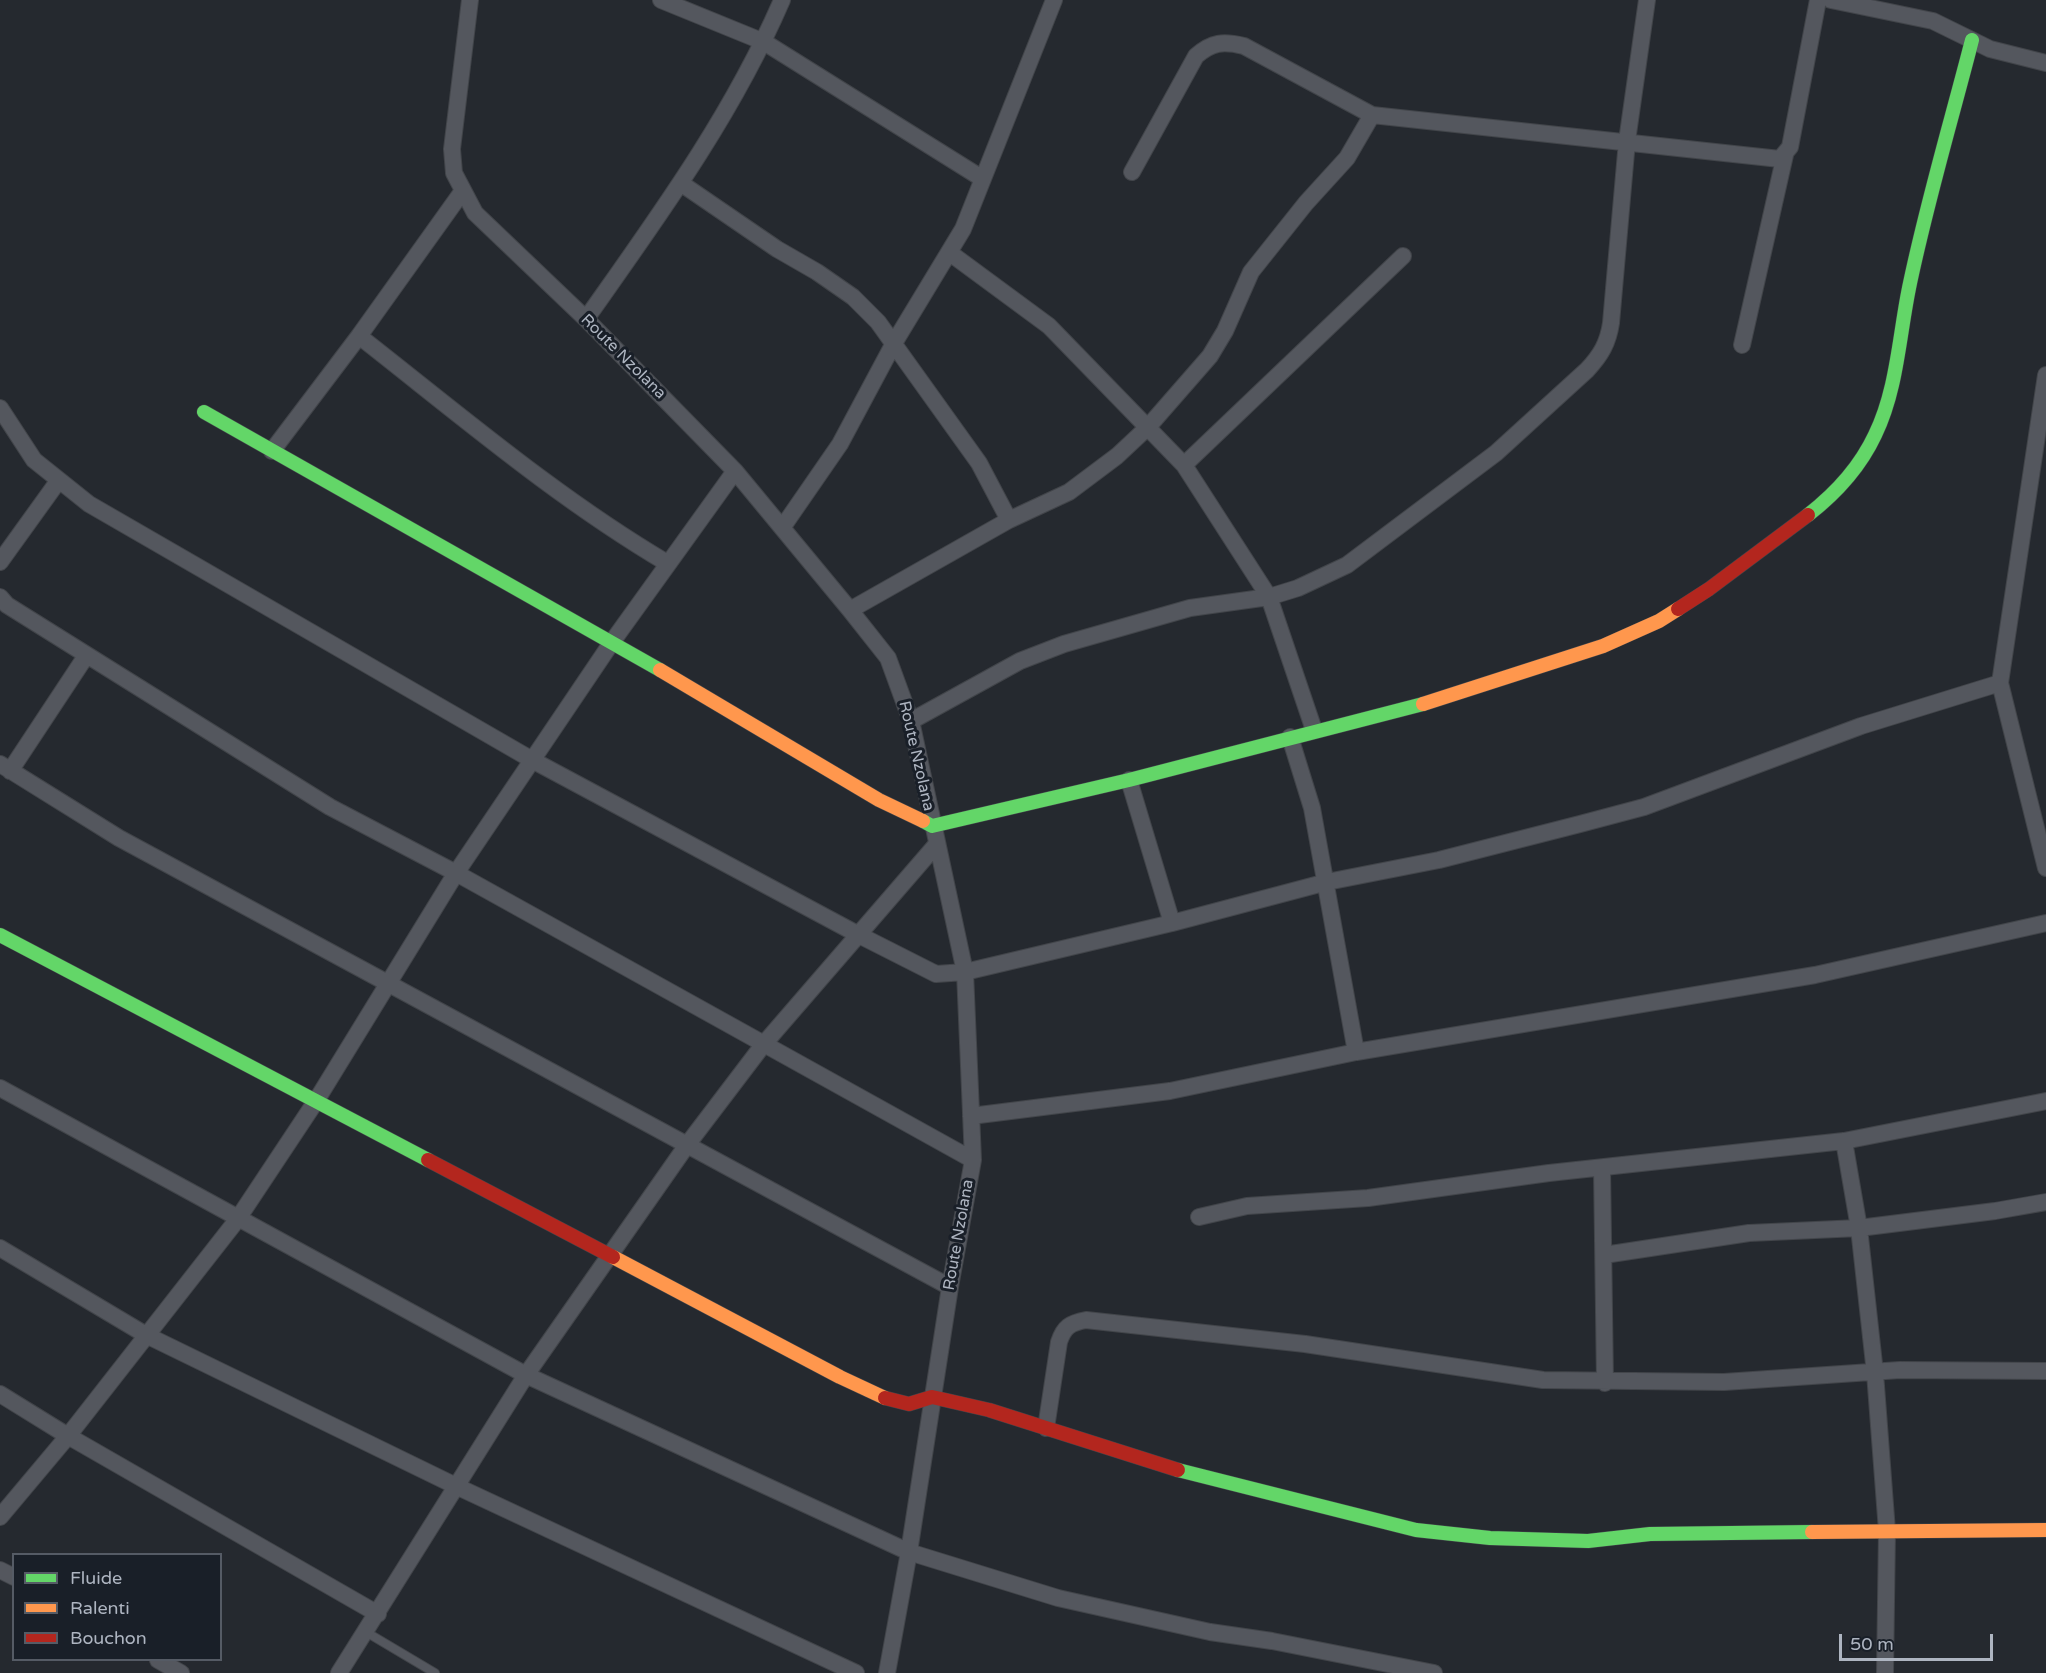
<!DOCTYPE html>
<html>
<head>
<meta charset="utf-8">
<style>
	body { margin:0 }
	#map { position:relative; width:2046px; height:1673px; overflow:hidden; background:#25292f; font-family:"Varela Round",sans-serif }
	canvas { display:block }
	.legend { position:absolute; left:12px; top:1553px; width:210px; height:108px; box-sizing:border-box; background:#191f28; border:2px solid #555b65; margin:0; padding:8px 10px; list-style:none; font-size:18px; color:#aeb5c1 }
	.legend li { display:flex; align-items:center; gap:12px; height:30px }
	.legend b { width:30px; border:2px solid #555b65 }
	.scale { position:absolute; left:1839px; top:1634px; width:154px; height:27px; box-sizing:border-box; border:3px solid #aeb5c1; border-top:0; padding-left:8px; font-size:18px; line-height:21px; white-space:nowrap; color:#aeb5c1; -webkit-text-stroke:4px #191f28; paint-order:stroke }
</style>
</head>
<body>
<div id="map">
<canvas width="2046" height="1673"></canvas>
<ul class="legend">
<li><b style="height:8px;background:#63d668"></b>Fluide</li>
<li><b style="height:8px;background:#ff974d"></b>Ralenti</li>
<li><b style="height:8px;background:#b3261e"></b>Bouchon</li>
</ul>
<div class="scale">50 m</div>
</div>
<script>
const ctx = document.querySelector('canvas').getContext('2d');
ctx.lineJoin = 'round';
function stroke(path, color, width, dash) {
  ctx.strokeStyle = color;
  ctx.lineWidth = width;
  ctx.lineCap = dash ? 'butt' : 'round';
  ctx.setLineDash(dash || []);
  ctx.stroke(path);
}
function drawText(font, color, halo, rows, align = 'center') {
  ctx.font = font + ' "Varela Round",sans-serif';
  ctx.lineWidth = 6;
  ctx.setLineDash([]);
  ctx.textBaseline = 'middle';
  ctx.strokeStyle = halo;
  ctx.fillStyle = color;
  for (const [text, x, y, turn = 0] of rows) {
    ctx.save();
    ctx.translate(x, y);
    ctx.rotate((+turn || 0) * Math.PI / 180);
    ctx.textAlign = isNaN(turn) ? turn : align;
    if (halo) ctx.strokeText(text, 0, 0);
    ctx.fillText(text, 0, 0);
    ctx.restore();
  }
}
const lane = new Path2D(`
	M366 1632 435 1673`);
const street = new Path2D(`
	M470 0 452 149 454 173 475 213 586 319 735 471 850 610 888 658 911 721 965 972 973 1160 950 1287 909 1552 887 1673
	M661 0 764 42 983 179
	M1831 0 1933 21 1990 49 2046 63
	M1132 172 1196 56C1212 42 1223 41 1244 46L1372 115 1780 159 1790 147 1818 0
	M682 184 777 249 817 272 853 297 878 322 979 463 1009 520
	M950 253 1049 326 1184 465 1269 597 1314 730
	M586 319C658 217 732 116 782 0
	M359 336C460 415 557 498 667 563
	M1742 345 1785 155
	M2046 375 2000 683 2046 868
	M0 408 34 460 89 504 534 761 859 935 936 974 965 972 1172 923 1327 882 1439 860 1580 824 1644 807 1861 726 2000 683
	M272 451 359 336 462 192
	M1184 465 1403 256
	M782 528 840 444 894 343 963 229 1054 0
	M0 562 59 480
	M0 597 7 605 330 807 456 873 973 1160
	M850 610 1009 520 1069 492 1117 456 1148 427 1210 356 1225 331 1251 272 1306 203 1347 158 1372 115
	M911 721 1020 661 1064 644 1190 608 1269 597 1298 588 1347 565 1496 453 1587 370C1601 355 1608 343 1611 323L1627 141 1647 0
	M1290 737 1312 808 1356 1052
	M0 764 119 838 950 1287
	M10 771 86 656
	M1129 780 1172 923
	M0 1088 526 1375 909 1552 1058 1598 1210 1632 1272 1641 1434 1673
	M971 1116 1170 1091 1356 1052 1815 975 2046 923
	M1844 1141 1859 1228 1875 1373 1887 1531 1885 1673
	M1602 1168 1605 1383
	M1199 1217 1247 1206 1368 1198 1549 1173 1844 1141 2046 1101
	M0 1248 146 1335 458 1487 856 1673
	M1604 1255 1749 1233 1859 1228 1995 1211 2046 1202
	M0 1394 68 1436 378 1614
	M1046 1428 1059 1342C1064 1327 1070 1323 1086 1320L1305 1344 1543 1380 1724 1382 1900 1370 2046 1371
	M0 1517 68 1436 237 1220 316 1101 456 873 612 642 735 471
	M0 1570 14 1577
	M158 1660 181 1673
	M339 1673 526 1375 687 1145 763 1045 936 845`);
const fast = new Path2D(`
	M204 412 660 670
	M1808 515C1835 494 1860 467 1875 435 1897 390 1899 337 1909 288 1926 205 1951 122 1972 40
	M923 821 932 826 1129 780 1423 704
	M0 935 428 1160
	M1178 1470 1416 1530 1490 1538 1588 1541 1650 1534 1812 1532`);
const slow = new Path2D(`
	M660 670 879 800 923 821
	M1423 704 1603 646 1659 621 1678 609
	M613 1257 840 1377 885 1398
	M1812 1532 2046 1530`);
const jam = new Path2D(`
	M1678 609 1709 589 1808 515
	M428 1160 613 1257
	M885 1398 909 1404 932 1397 989 1410 1178 1470`);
stroke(lane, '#42454a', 10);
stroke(street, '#42454a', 18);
stroke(fast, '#42454a', 15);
stroke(slow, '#42454a', 15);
stroke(jam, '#42454a', 15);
stroke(lane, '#54575e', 8);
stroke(street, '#54575e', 16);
stroke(fast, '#63d668', 14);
stroke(slow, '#ff974d', 14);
stroke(jam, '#b3261e', 14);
drawText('16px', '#aeb5c1', '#191f28', [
	["Route Nzolana",623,357,45],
	["Route Nzolana",916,756,77],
	["Route Nzolana",959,1235,-80]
]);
</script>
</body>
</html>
